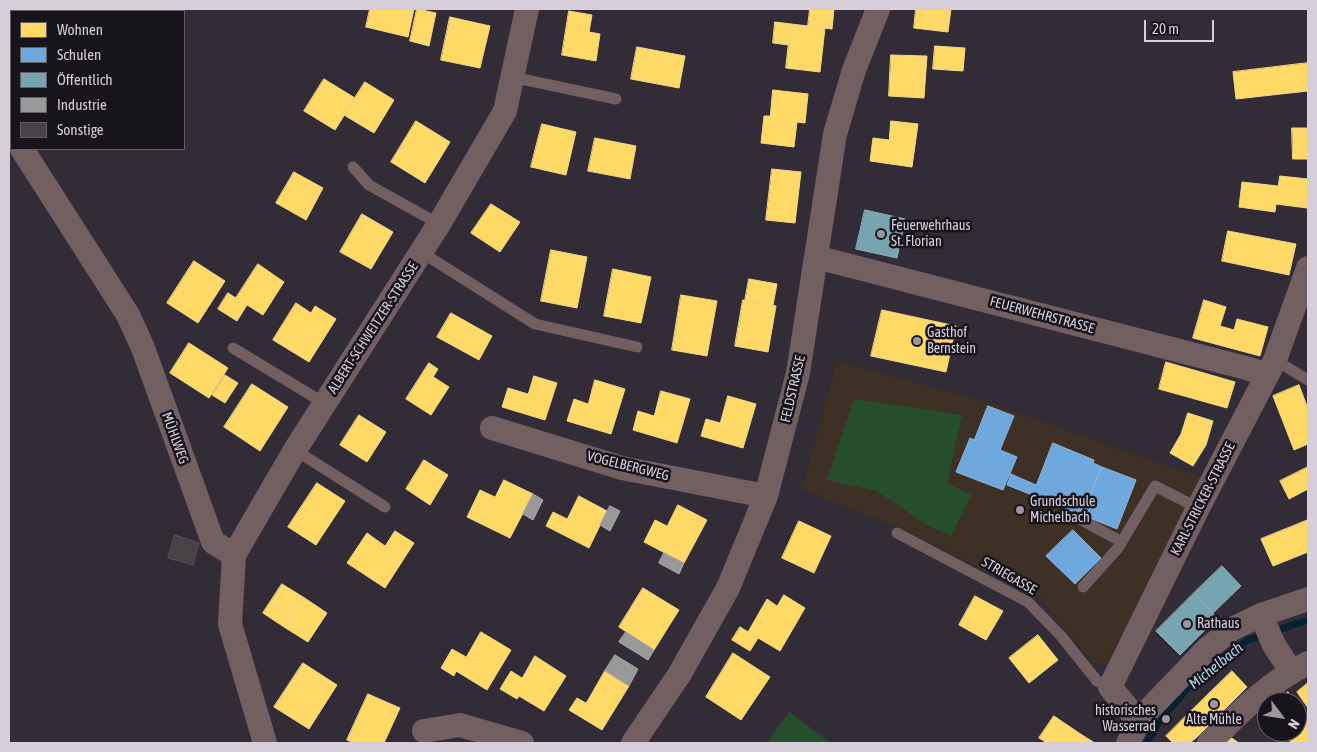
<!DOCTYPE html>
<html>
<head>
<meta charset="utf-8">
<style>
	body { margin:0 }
	#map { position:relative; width:1317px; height:752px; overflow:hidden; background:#322c36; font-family:"Asap Condensed",sans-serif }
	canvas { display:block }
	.frame { position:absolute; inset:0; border:10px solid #d6cfda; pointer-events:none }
	.legend { position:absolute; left:10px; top:10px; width:175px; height:140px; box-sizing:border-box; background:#18141b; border:1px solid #645f67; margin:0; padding:6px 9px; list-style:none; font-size:15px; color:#d6cfda }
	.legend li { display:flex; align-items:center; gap:10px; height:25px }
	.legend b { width:25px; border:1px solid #645f67 }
	.north { position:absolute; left:1257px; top:692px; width:50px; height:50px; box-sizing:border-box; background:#18141b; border:1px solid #645f67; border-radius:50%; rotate:121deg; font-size:14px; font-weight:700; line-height:20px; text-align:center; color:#d6cfda }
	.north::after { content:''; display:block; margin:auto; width:18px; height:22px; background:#9d96a1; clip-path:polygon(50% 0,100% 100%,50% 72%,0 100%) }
	.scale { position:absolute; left:1144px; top:20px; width:70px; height:22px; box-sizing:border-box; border:2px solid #d6cfda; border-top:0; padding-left:6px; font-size:15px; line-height:18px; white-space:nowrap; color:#d6cfda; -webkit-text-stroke:4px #18141b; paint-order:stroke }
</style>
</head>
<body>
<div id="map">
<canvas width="1317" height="752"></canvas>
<div class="frame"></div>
<ul class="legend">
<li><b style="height:14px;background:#ffd966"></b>Wohnen</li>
<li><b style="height:14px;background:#6fa8dc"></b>Schulen</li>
<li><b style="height:14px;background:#76a5af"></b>Öffentlich</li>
<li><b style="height:14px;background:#999"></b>Industrie</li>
<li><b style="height:14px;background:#484145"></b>Sonstige</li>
</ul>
<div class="north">N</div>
<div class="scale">20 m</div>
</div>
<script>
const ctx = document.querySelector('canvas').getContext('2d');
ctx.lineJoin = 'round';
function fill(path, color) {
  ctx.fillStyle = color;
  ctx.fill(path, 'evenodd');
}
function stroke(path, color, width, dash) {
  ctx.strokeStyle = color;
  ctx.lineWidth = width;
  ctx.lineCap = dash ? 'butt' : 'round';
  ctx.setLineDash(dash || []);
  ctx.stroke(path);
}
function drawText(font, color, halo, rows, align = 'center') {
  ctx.font = font + ' "Asap Condensed",sans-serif';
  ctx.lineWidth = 5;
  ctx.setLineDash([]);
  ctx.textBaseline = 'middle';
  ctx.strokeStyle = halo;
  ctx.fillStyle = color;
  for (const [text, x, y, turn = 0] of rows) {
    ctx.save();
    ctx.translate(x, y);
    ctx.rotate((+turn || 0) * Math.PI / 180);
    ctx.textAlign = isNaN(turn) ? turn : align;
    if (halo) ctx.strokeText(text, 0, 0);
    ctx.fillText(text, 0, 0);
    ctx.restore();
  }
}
fill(new Path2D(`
	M837 361 980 400 1204 478 1107 664 1093 663 1040 598 903 529 802 490Z`), '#3d3126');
fill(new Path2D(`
	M854 399 962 415 947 483 971 495 951 536 927 525 877 491 827 480Z
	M789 712 831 743H767Z`), '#244f2a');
const homes = new Path2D(`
	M370 9H414L408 37 366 27Z
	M417 9 436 13 429 46 410 41Z
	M810 9H834L832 29 808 26Z
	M916 9H951L948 32 914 28Z
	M569 11 592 15 589 32 600 34 596 61 562 55Z
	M450 17 490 26 480 68 441 60Z
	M775 22 791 24 789 45 773 43Z
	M791 24 825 28 820 72 786 68Z
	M935 46 965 48 963 71 933 69Z
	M637 47 685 56 679 88 631 79Z
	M891 55 927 56 924 98 889 96Z
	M1308 63V91L1236 99 1233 72Z
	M324 79 355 98 335 130 304 111Z
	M365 82 394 100 374 133 344 115Z
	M773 90 808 94 805 123 797 122 794 147 761 143 764 116H770Z
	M416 121 450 142 425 183 391 162Z
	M891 121 918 124 912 167 870 161 873 138 889 140Z
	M542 124 576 132 566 175 531 167Z
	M1292 128H1308V159H1293Z
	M595 138 636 146 630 179 588 171Z
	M772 169 801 172 795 223 766 220Z
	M294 172 323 188 306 220 276 203Z
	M1280 176 1308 179 1307 208 1276 204 1275 212 1239 207 1242 182 1278 186Z
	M491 204 520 222 500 252 471 233Z
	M362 214 393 232 371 269 340 252Z
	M1228 231 1296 244 1289 275 1222 261Z
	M551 250 587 257 577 308 541 301Z
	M194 261 225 281 198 323 167 303Z
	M258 264 284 282 263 315 236 298Z
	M613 269 651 277 641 323 604 316Z
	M749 279 777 284 773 305 745 301Z
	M228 293 247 305 237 321 218 309Z
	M681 295 717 301 707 356 672 350Z
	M743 300 776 306 768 352 735 346Z
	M1204 300 1226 307 1220 326 1234 330 1237 319 1268 327 1260 356 1193 338Z
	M296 303 311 313 315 306 336 319 309 362 273 340Z
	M882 310 956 326 946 372 871 356Z
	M451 313 492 336 479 360 437 337Z
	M189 343 228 368 209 398 170 373Z
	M1166 362 1235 382 1227 408 1159 389Z
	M429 363 438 369 433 377 424 371Z
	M424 371 449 387 431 415 406 399Z
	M225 375 238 383 225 403 212 395Z
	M534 376 557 383 545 420 502 407 508 388 528 394Z
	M595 380 625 389 611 434 567 421 574 399 588 404Z
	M252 384 288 407 260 451 224 427Z
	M1299 385 1308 409V444L1294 450 1273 396Z
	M661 391 690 399 677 443 633 430 638 411 654 416Z
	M728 396 756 404 743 448 701 436 706 419 720 423Z
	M1188 413 1213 421 1206 445 1193 466 1170 453 1181 434Z
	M359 415 386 432 367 462 340 445Z
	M424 460 448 475 430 505 406 489Z
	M1308 467V489L1289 499 1280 481Z
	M504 480 533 494 510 538 467 517 480 490 495 497Z
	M317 483 345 501 316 545 288 527Z
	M579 496 607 511 589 548 546 526 553 512 567 519Z
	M678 505 707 520 684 563 644 542 655 520 667 526Z
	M1308 520V552L1273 566 1261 539Z
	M799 521 831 536 814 573 782 558Z
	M395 531 414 543 385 588 347 563 367 533 385 546Z
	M282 584 303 597 284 627 263 613Z
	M643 588 679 610 654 650 619 627Z
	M784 595 805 608 780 651 748 632 767 599 777 606Z
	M975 596 1003 611 986 640 959 625Z
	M303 597 327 613 308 642 284 627Z
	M740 627 758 638 750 651 732 640Z
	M481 632 511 650 487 690 456 671 454 676 441 668 452 649 466 657Z
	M1038 635 1058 660 1029 683 1009 658Z
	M733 653 770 677 741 720 706 697Z
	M535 656 566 676 544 711 519 696 517 699 500 689 511 671 522 678Z
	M303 663 337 685 309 729 274 707Z
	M605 671 629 686 602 730 569 710 577 698 586 703Z
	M1232 671 1247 687 1197 737 1181 721Z
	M1308 683V708L1297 692Z
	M1288 692 1295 702H1275Z
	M368 694 400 708 384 743H354L347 740Z
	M1297 704 1308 719V727L1290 741 1283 732H1297Z
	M1054 716 1082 735 1076 743H1047L1039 738Z
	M1181 721 1197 737 1190 743H1173L1166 736Z
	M1308 727V743H1291L1290 741Z
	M1082 735 1095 743H1076Z
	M1230 737 1239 743H1225Z`);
fill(homes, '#ffd966');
stroke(homes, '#f3d689', 1);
const schools = new Path2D(`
	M988 406 1014 416 1000 450 1017 457 1003 490 956 472 970 438 974 440Z
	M1053 443 1094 460 1093 463 1102 467 1082 515 1007 485 1011 474 1036 485Z
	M1102 467 1136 480 1117 529 1082 515Z
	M1073 530 1101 558 1075 584 1046 556Z`);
fill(schools, '#6fa8dc');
stroke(schools, '#8eb4db', 1);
const public = new Path2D(`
	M865 210 905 219 897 258 856 249Z
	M1222 566 1241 586 1213 613 1194 593Z
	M1194 593 1217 618 1180 655 1156 631Z`);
fill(public, '#76a5af');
stroke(public, '#93b2bc', 1);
const industry = new Path2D(`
	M533 494 543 500 533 520 523 514Z
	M610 506 620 511 610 531 600 525Z
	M664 553 684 563 679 574 659 563Z
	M626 632 654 650 648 660 619 642Z
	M615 655 638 669 629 686 605 671Z`);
fill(industry, '#999');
stroke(industry, '#aba9ac', 1);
stroke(new Path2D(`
	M1147 743 1161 719 1194 681 1221 659 1248 640 1308 620`), '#06212f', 7);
const building = new Path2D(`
	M175 535 199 543 193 565 168 558Z`);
fill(building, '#484145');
stroke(building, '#574f52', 1);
stroke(new Path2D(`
	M512 77 616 99
	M353 167 369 185 439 224
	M421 252 535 324 637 347
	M233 348 324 403
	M1275 360 1308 380
	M295 450 385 507
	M1074 516 1122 542
	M897 533 1028 602 1061 636 1097 681 1110 687
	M1083 587 1118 548 1155 486 1198 508`), '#715f62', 11);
stroke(new Path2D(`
	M15 11V9
	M11 86V98
	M22 149 128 315 143 348 213 542 234 555
	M816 257 1250 369 1266 375
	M492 428 622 468 766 496
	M1261 615 1274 645 1291 671
	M1140 719 1130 711 1110 687 1198 508 1275 360 1308 268
	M424 731 460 725 522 743
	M265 743 230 624 234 555 295 450 439 224 505 111 527 9
	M633 743 679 675 728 588 766 496 798 373 835 134 854 70 878 9
	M1128 743 1140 719 1207 649 1232 629 1261 615 1308 599
	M1209 743C1239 713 1269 682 1308 663`), '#715f62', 24);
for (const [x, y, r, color] of [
	[881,234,5,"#9d96a1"],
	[917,341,5,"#9d96a1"],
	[1020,510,5,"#9d96a1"],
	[1187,624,5,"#9d96a1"],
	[1214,704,5,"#9d96a1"],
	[1166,719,5,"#9d96a1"]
]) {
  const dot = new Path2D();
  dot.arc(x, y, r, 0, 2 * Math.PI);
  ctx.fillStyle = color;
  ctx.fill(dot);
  stroke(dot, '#18141b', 2);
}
drawText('14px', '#d6cfda', '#18141b', [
	["Feuerwehrhaus",891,226],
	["St. Florian",891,242],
	["Gasthof",927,333],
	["Bernstein",927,349],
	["Grundschule",1030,502],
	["Michelbach",1030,518],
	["Rathaus",1197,624],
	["historisches",1156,711,"right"],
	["Wasserrad",1156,727,"right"],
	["Alte Mühle",1214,720,"center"]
], 'left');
drawText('14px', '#d6cfda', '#18141b', [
	["FEUERWEHRSTRASSE",1042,315,15],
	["ALBERT-SCHWEITZER-STRASSE",373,328,-57],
	["FELDSTRASSE",793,389,-77],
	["MÜHLWEG",175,438,70],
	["VOGELBERGWEG",628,466,14],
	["KARL-STRICKER-STRASSE",1203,499,-63],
	["STRIEGASSE",1009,576,30]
]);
drawText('italic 15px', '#afdbf2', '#18141b', [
	["Michelbach",1216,666,-39]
]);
</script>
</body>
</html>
